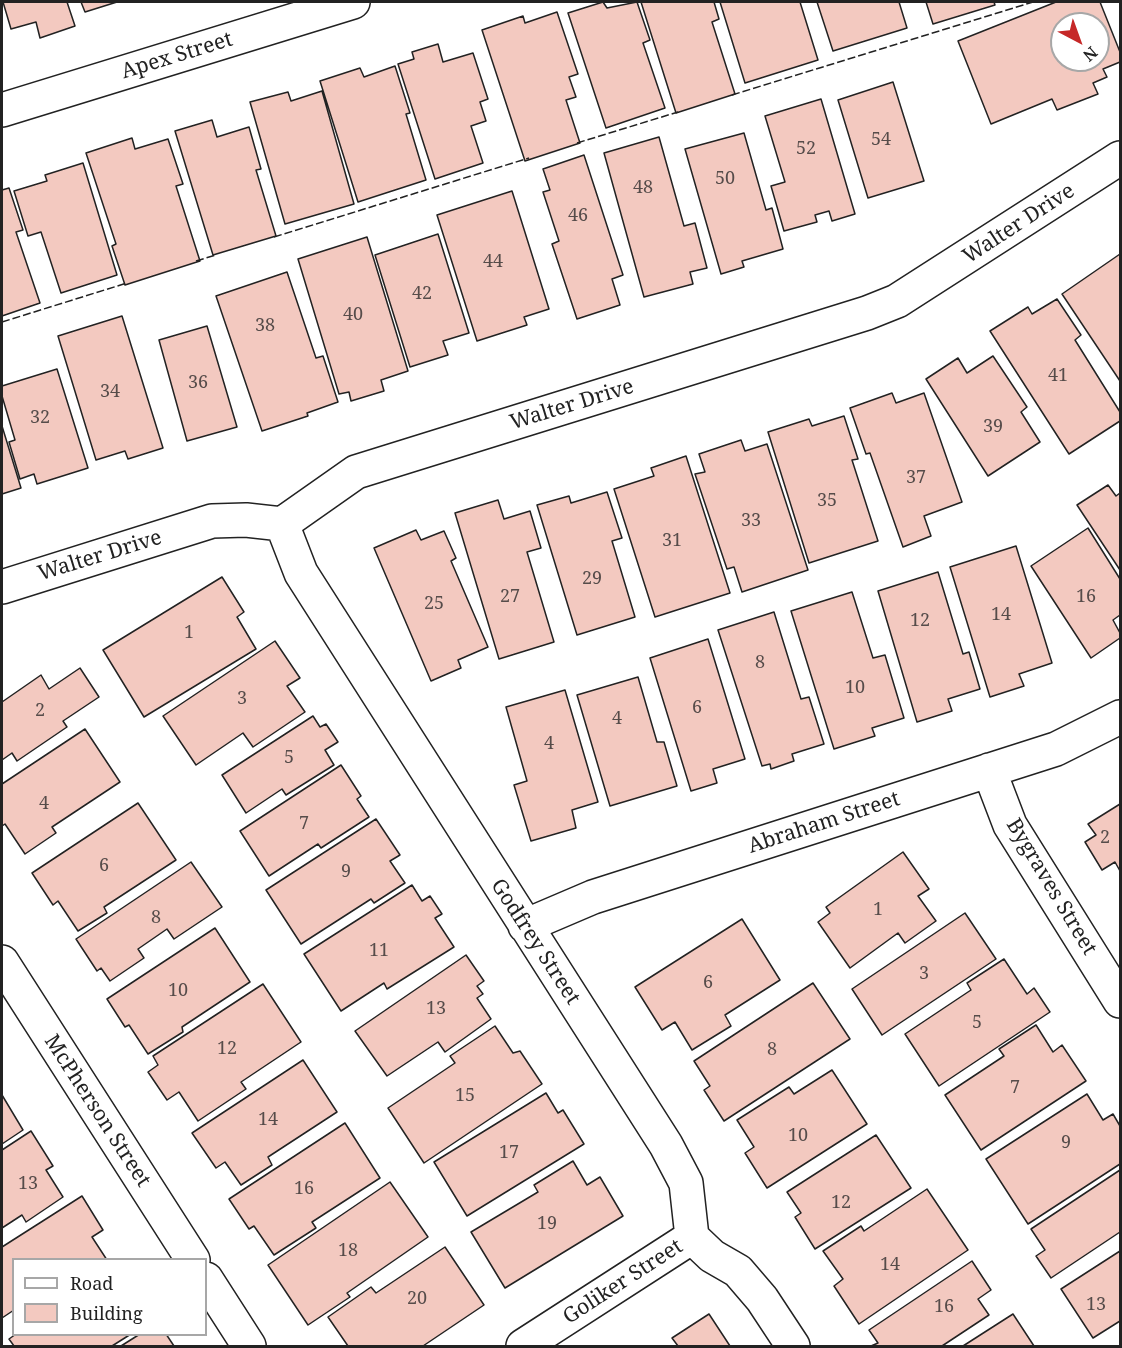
<!DOCTYPE html>
<html>
<head>
<meta charset="utf-8">
<style>
	body { margin:0 }
	#map { position:relative; width:1122px; height:1348px; overflow:hidden; background:#fff; font-family:"Noto Serif",serif }
	canvas { display:block }
	.frame { position:absolute; inset:0; border:3px solid #222; pointer-events:none }
	.legend { position:absolute; left:12px; top:1258px; width:195px; height:78px; box-sizing:border-box; background:#fff; border:2px solid #a7a7a7; margin:0; padding:8px 10px; list-style:none; font-size:18px; color:#222 }
	.legend li { display:flex; align-items:center; gap:12px; height:30px }
	.legend b { width:30px; border:2px solid #a7a7a7 }
	.north { position:absolute; left:1050px; top:12px; width:60px; height:60px; box-sizing:border-box; background:#fff; border:2px solid #a7a7a7; border-radius:50%; rotate:139deg; font-size:16px; font-weight:700; line-height:24px; text-align:center; color:#222 }
	.north::after { content:''; display:block; margin:auto; width:21px; height:27px; background:#c62828; clip-path:polygon(50% 0,100% 100%,50% 72%,0 100%) }
</style>
</head>
<body>
<div id="map">
<canvas width="1122" height="1348"></canvas>
<div class="frame"></div>
<ul class="legend">
<li><b style="height:8px;background:#fff"></b>Road</li>
<li><b style="height:16px;background:#f3c9c0"></b>Building</li>
</ul>
<div class="north">N</div>
</div>
<script>
const ctx = document.querySelector('canvas').getContext('2d');
ctx.lineJoin = 'round';
function fill(path, color) {
  ctx.fillStyle = color;
  ctx.fill(path, 'evenodd');
}
function stroke(path, color, width, dash) {
  ctx.strokeStyle = color;
  ctx.lineWidth = width;
  ctx.lineCap = dash ? 'butt' : 'round';
  ctx.setLineDash(dash || []);
  ctx.stroke(path);
}
function drawText(font, color, halo, rows, align = 'center') {
  ctx.font = font + ' "Noto Serif",serif';
  ctx.lineWidth = 4.5;
  ctx.setLineDash([]);
  ctx.textBaseline = 'middle';
  ctx.strokeStyle = halo;
  ctx.fillStyle = color;
  for (const [text, x, y, turn = 0] of rows) {
    ctx.save();
    ctx.translate(x, y);
    ctx.rotate((+turn || 0) * Math.PI / 180);
    ctx.textAlign = isNaN(turn) ? turn : align;
    if (halo) ctx.strokeText(text, 0, 0);
    ctx.fillText(text, 0, 0);
    ctx.restore();
  }
}
const building = new Path2D(`
	M3 2H67L75 26 40 38 36 22 11 29Z
	M81 2H117L85 12Z
	M603 2 607 8 637 2 650 40 643 43 665 108 606 128 568 13Z
	M641 2H714L719 19 712 22 735 94 676 113Z
	M720 2H800L818 60 745 83Z
	M817 2H899L907 28 833 51Z
	M926 2H994L995 5 933 24Z
	M1056 2H1100L1120 52V62L1103 69 1107 77 1093 83 1098 94 1057 110 1052 99 991 124 958 41ZM1062 24H1098V60H1062Z
	M557 12 578 74 569 77 576 97 566 100 580 143 525 161 482 30 523 16 525 23Z
	M438 44 443 62 473 53 488 99 480 102 486 121 471 126 483 163 435 179 398 64 414 59 412 52Z
	M395 66 410 113 406 114 426 180 358 202 320 81 360 68 364 77Z
	M893 82 924 181 868 198 838 100Z
	M322 91 354 204 285 224 250 102 288 92 291 101Z
	M821 99 855 214 832 221 829 211 815 215 817 222 784 231 771 186 785 182 765 116Z
	M212 120 217 137 249 127 261 169 256 170 276 236 213 255 175 131Z
	M744 133 766 210 772 208 783 249 742 261 744 267 721 274 685 149Z
	M659 137 684 226 695 223 707 268 690 272 693 284 644 297 604 153Z
	M132 138 135 149 168 139 183 184 176 186 200 261 125 285 112 246 116 244 86 153Z
	M584 155 623 275 612 279 620 305 577 319 552 244 559 241 543 192 550 190 543 169Z
	M83 163 117 275 61 293 41 232 28 236 14 191 47 181 45 175Z
	M9 188 23 230 16 232 40 303 2 316V190Z
	M512 191 549 309 524 317 527 325 477 341 437 215Z
	M438 234 469 333 443 341 448 355 410 367 375 255Z
	M367 237 408 371 381 380 384 391 351 401 349 392 339 394 298 259Z
	M1120 254V381L1062 294Z
	M287 272 316 358 323 356 338 402 307 413 308 416 262 431 216 296Z
	M1057 299 1081 335 1075 340 1120 412V421L1069 454 990 331 1028 307 1032 314Z
	M122 316 163 448 128 459 125 451 96 460 58 336Z
	M207 326 237 427 187 441 159 340Z
	M993 356 1027 407 1021 412 1040 442 988 476 926 379 958 358 967 373Z
	M57 369 88 468 37 484 34 474 20 479 9 442 15 440 2 396V386Z
	M892 393 896 403 924 393 962 502 924 516 931 536 903 547 870 453 866 454 850 408Z
	M844 416 858 459 852 460 878 541 809 563 768 432 809 419 812 426Z
	M2 426 21 488 2 494Z
	M741 440 745 451 767 444 808 570 742 592 734 567 727 569 695 474 705 472 699 454Z
	M686 456 730 593 655 617 614 489 654 476 651 468Z
	M1108 485 1116 496 1120 493V570L1077 505Z
	M607 492 622 538 612 541 635 617 577 635 537 505 569 496 571 503Z
	M498 500 504 519 530 511 541 548 527 552 554 642 499 659 455 513Z
	M1088 528 1120 579V615L1113 620 1120 633V638L1091 658 1031 566Z
	M416 530 421 540 444 531 456 558 451 561 488 647 458 660 461 668 431 681 374 548Z
	M1016 546 1052 663 1019 674 1024 686 990 697 950 567Z
	M938 572 963 654 969 652 980 689 948 699 952 711 917 722 878 591Z
	M222 577 244 612 237 617 256 649 144 717 103 650Z
	M852 592 873 658 885 655 904 718 872 728 875 736 834 749 791 611Z
	M774 612 801 699 809 697 824 744 792 754 794 761 771 769 770 764 762 766 718 630Z
	M708 639 745 759 713 769 717 783 691 791 650 658Z
	M275 641 300 678 287 686 305 712 253 747 243 733 196 765 163 716Z
	M80 668 99 697 63 721 67 727 17 761 12 753 2 760V702L41 675 49 689Z
	M638 677 657 742H664L677 786 610 806 577 695Z
	M565 690 598 802 572 810 576 828 531 841 514 785 527 781 506 707Z
	M313 716 320 727 326 724 338 742 325 750 334 765 286 795 282 789 246 813 222 775Z
	M85 729 120 782 52 827 56 833 25 854 5 824 2 826V784Z
	M341 765 361 796 357 799 369 817 321 848 318 844 269 876 240 831Z
	M138 803 176 860 104 907 107 913 78 931 58 901 53 905 32 873Z
	M1120 804V871L1115 862 1102 870 1085 842 1096 835 1088 824Z
	M376 819 400 855 390 861 405 883 374 903 371 899 301 944 266 890Z
	M903 852 929 889 918 896 936 921 905 943 898 933 850 968 818 922 830 913 826 907Z
	M191 862 222 907 174 939 167 929 138 949 144 958 110 981 101 968 97 971 76 939Z
	M412 885 422 901 430 896 442 914 435 918 454 947 387 989 384 983 341 1011 304 954Z
	M965 913 996 959 882 1035 852 989Z
	M742 919 780 980 725 1015 731 1026 692 1050 675 1022 662 1030 635 987Z
	M215 928 250 982 182 1027 183 1032 148 1054 129 1025 125 1027 107 999Z
	M466 955 484 981 477 986 483 994 477 998 491 1019 445 1052 438 1042 387 1076 355 1031Z
	M1004 959 1027 994 1034 988 1050 1012 939 1086 905 1034 971 990 967 983Z
	M813 983 850 1039 724 1121 704 1090 710 1086 694 1061Z
	M263 984 301 1042 241 1082 246 1089 198 1121 179 1092 167 1100 148 1072 158 1065 153 1056Z
	M1036 1025 1053 1052 1062 1045 1086 1081 981 1150 945 1095 1004 1056 999 1049Z
	M495 1026 513 1053 520 1051 542 1084 424 1163 388 1108 455 1063 450 1056Z
	M303 1060 337 1112 268 1157 272 1165 241 1185 225 1162 216 1168 192 1133Z
	M832 1070 867 1124 767 1188 745 1153 754 1147 737 1120 789 1087 794 1094Z
	M546 1093 558 1113 563 1110 584 1144 467 1216 434 1162Z
	M1087 1094 1103 1120 1113 1114 1120 1126V1164L1028 1224 986 1159Z
	M2 1095 23 1130 2 1144Z
	M345 1123 380 1178 312 1222 316 1228 274 1255 254 1226 249 1229 229 1199Z
	M31 1131 53 1166 46 1170 63 1197 26 1222 22 1215 2 1228V1150Z
	M876 1135 911 1188 815 1249 795 1217 801 1213 787 1192Z
	M573 1161 587 1185 600 1177 623 1216 505 1288 471 1232 538 1192 534 1185Z
	M1120 1170V1232L1051 1278 1036 1256 1045 1250 1031 1229Z
	M390 1182 428 1237 347 1293 350 1297 308 1325 268 1265Z
	M927 1189 968 1250 859 1324 834 1286 843 1279 823 1251 861 1226 864 1231Z
	M82 1196 103 1230 92 1237 107 1260H14V1310L2 1318V1247Z
	M445 1247 484 1305 423 1346H348L328 1317 371 1287 376 1293Z
	M1120 1251V1321L1093 1338 1061 1289Z
	M972 1261 991 1290 978 1299 989 1315 942 1346H871L878 1343 869 1330Z
	M709 1314 730 1346H678L672 1338Z
	M1013 1314 1034 1346H963Z
	M16 1334H131L112 1346H14L9 1339Z
	M140 1334H166L174 1346H121Z`);
fill(building, '#f3c9c0');
stroke(building, '#222', 1.5);
const street = new Path2D(`
	M2 110 353 2
	M282 524 301 573 666 1145 686 1183 692 1237 712 1256 738 1271 762 1299 793 1346
	M2 587 212 521 246 520 282 524 356 472 867 313 897 301 1120 158
	M989 770 1010 825 1120 1001
	M525 926 593 897 1056 749 1120 717
	M2 962 193 1260
	M206 1279 249 1346
	M523 1346 692 1237`);
stroke(street, '#222', 36);
stroke(street, '#fff', 33);
stroke(new Path2D(`
	M732 95 1033 2
	M577 143 678 112
	M274 237 529 158
	M196 261 216 255
	M2 322 127 283`), '#222', 1.5, [8, 3]);
drawText('18px', '#564c4a', null, [
	["54",881,140],
	["52",806,149],
	["50",725,179],
	["48",643,188],
	["46",578,216],
	["44",493,262],
	["42",422,294],
	["40",353,315],
	["38",265,326],
	["41",1058,376],
	["36",198,383],
	["34",110,392],
	["32",40,418],
	["39",993,427],
	["37",916,478],
	["35",827,501],
	["33",751,521],
	["31",672,541],
	["29",592,579],
	["27",510,597],
	["16",1086,597],
	["25",434,604],
	["14",1001,615],
	["12",920,621],
	["1",189,633],
	["8",760,663],
	["10",855,688],
	["3",242,699],
	["6",697,708],
	["2",40,711],
	["4",617,719],
	["4",549,744],
	["5",289,758],
	["4",44,804],
	["7",304,824],
	["2",1105,838],
	["6",104,866],
	["9",346,872],
	["1",878,910],
	["8",156,918],
	["11",379,951],
	["3",924,974],
	["6",708,983],
	["10",178,991],
	["13",436,1009],
	["5",977,1023],
	["12",227,1049],
	["8",772,1050],
	["7",1015,1088],
	["15",465,1096],
	["14",268,1120],
	["10",798,1136],
	["9",1066,1143],
	["17",509,1153],
	["13",28,1184],
	["16",304,1189],
	["12",841,1203],
	["19",547,1224],
	["18",348,1251],
	["14",890,1265],
	["20",417,1299],
	["13",1096,1305],
	["16",944,1307]
]);
drawText('21px', '#222', '#fff', [
	["Apex Street",177,56,-17],
	["Walter Drive",1019,224,-33],
	["Walter Drive",572,405,-17],
	["Walter Drive",100,556,-17],
	["Abraham Street",824,823,-18],
	["Bygraves Street",1051,887,59],
	["Godfrey Street",535,942,57],
	["McPherson Street",97,1111,57],
	["Goliker Street",623,1282,-33]
]);
</script>
</body>
</html>
